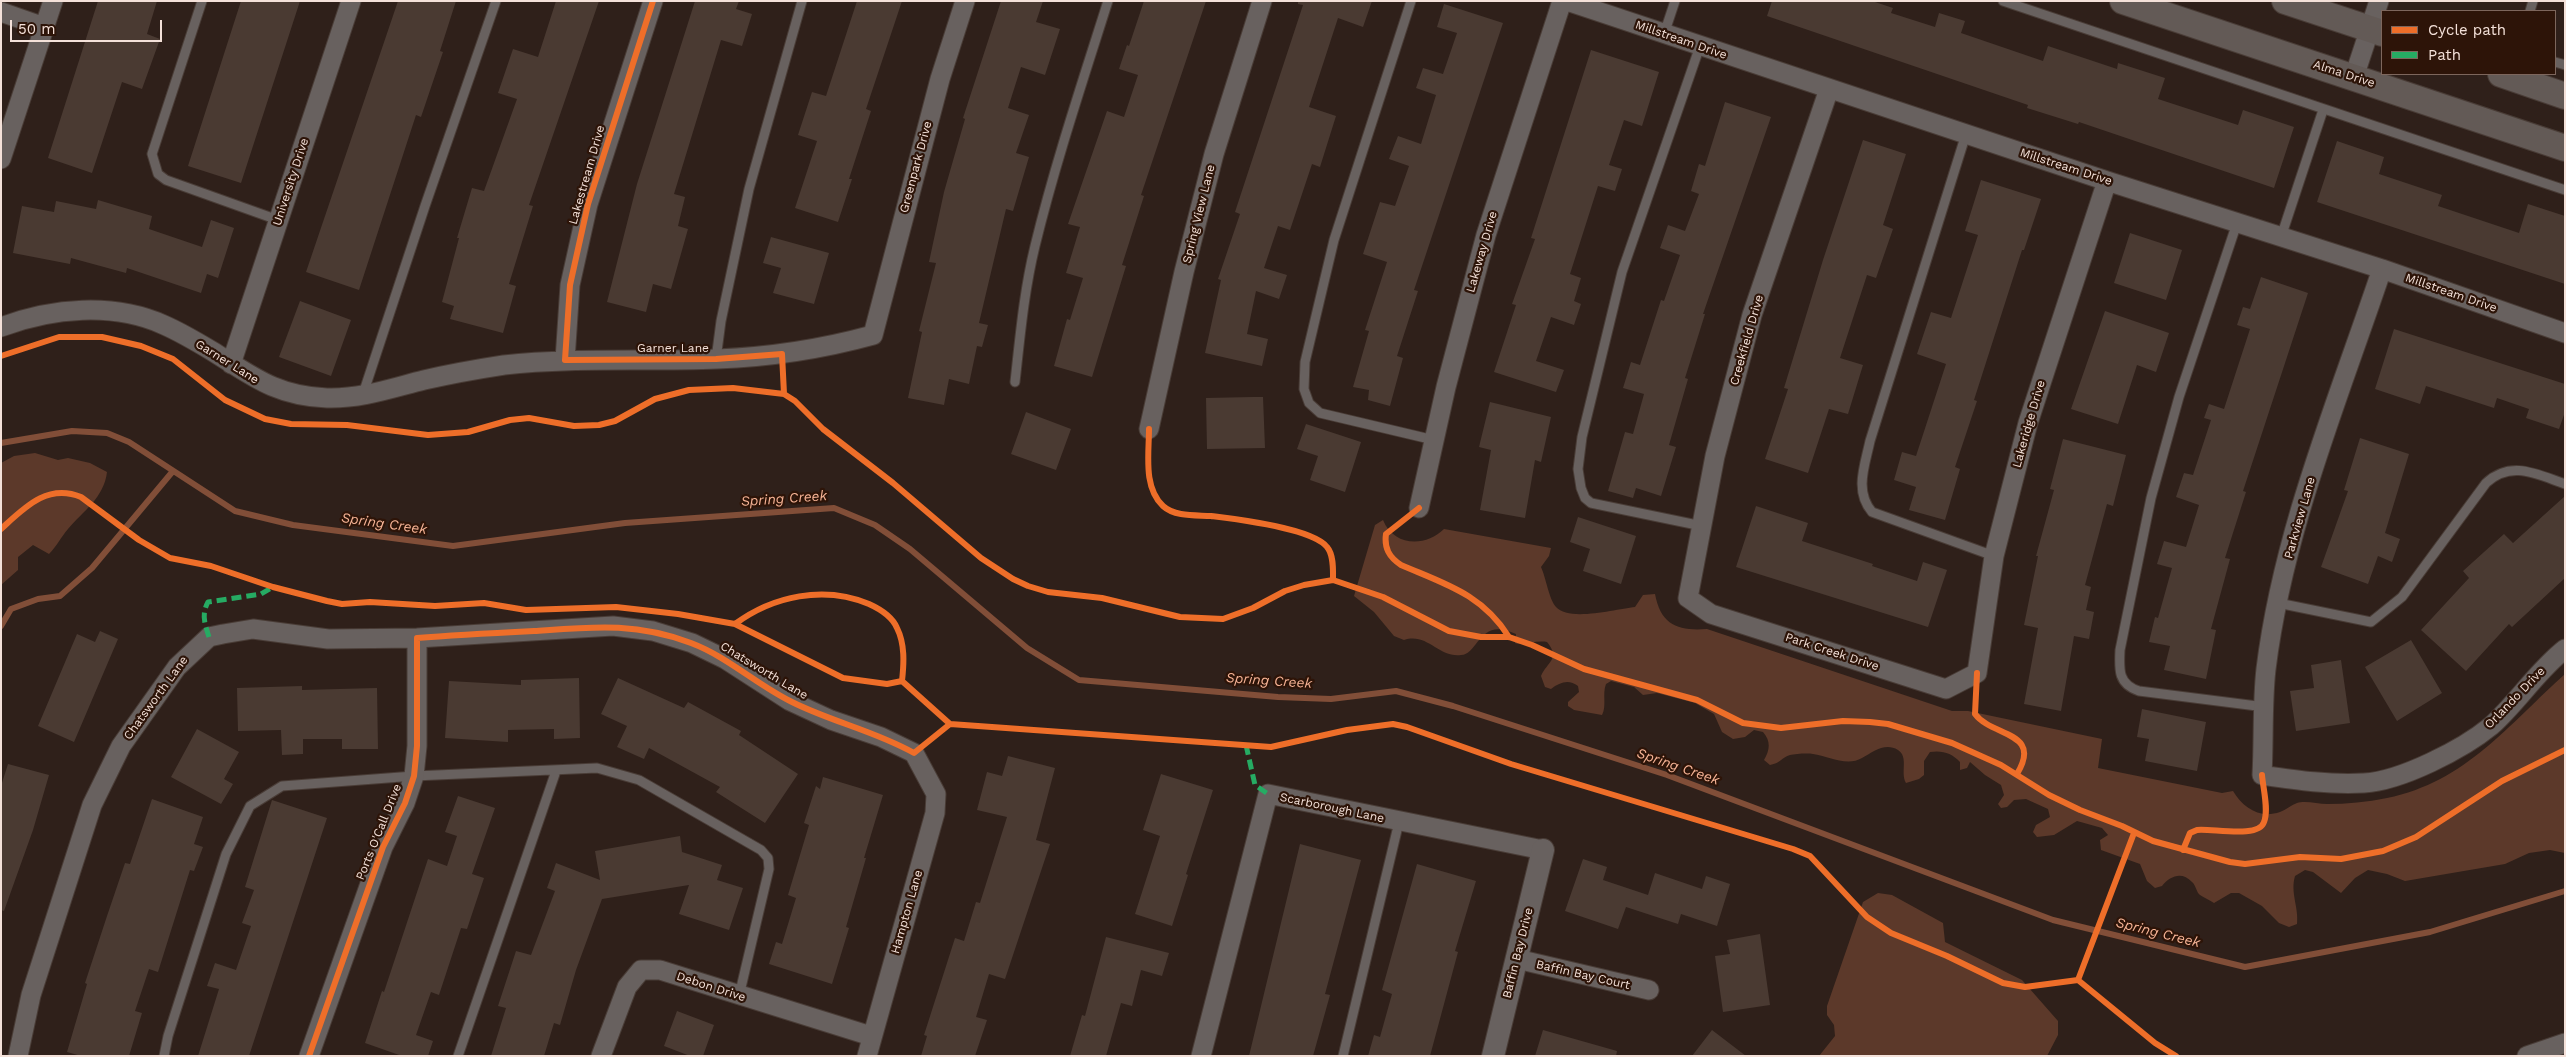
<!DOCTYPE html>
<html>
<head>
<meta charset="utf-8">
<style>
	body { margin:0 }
	#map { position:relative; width:2566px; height:1057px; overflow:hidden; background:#2f201a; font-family:"Work Sans",sans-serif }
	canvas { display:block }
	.frame { position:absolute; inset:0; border:2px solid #f4e1d9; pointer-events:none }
	.legend { position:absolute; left:2381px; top:10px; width:175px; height:65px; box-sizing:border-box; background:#2d1408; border:1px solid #7d665c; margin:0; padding:6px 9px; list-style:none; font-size:15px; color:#f4e1d9 }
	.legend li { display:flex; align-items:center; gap:10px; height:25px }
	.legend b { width:25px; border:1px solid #7d665c }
	.scale { position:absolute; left:10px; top:20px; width:152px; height:22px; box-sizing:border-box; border:2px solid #f4e1d9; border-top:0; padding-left:6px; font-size:15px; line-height:18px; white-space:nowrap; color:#f4e1d9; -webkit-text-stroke:4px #2d1408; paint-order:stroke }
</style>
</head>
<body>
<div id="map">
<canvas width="2566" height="1057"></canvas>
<div class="frame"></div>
<ul class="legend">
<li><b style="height:6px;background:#ee6e29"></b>Cycle path</li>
<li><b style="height:6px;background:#26ab63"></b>Path</li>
</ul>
<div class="scale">50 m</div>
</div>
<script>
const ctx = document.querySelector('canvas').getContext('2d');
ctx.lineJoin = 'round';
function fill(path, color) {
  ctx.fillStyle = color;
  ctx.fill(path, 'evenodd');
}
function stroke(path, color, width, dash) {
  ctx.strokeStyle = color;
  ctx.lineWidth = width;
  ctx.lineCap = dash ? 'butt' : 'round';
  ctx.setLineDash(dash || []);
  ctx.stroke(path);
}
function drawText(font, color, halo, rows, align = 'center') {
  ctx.font = font + ' "Work Sans",sans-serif';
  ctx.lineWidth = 4.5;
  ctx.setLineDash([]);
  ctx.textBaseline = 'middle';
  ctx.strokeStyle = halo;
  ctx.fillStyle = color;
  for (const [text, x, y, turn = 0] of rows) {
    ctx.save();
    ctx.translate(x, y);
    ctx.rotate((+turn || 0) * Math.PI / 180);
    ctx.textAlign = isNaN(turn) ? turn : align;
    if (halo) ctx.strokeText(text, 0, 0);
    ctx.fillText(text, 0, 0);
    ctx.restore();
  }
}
fill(new Path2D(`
	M35 453 58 460 68 458 90 463 107 472C104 498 83 511 68 529 61 537 57 546 49 554L33 545 18 557V570L1 585V463L14 456Z
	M1383 520C1394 547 1426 547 1444 529L1551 548 1549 556 1541 567C1546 578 1549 599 1556 607 1569 622 1616 609 1635 607L1643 595 1655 594C1661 626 1679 631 1707 629L1952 711H1968L2102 739 2098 768 2222 793 2233 791C2243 808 2260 819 2280 812 2286 810 2291 805 2297 803 2305 800 2318 804 2327 804 2347 804 2367 802 2387 798 2466 782 2509 724 2565 674V853L2550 850 2529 853 2505 864 2405 881 2387 874 2368 870 2355 878 2341 893 2313 872 2305 870 2295 876C2290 893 2299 907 2297 924L2289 927 2279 923 2262 906 2239 893H2231L2214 903C2210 900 2204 898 2200 895 2196 892 2196 885 2192 882 2182 871 2170 876 2162 886L2155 888 2147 881 2140 864 2101 850 2100 840 2108 835 2102 828 2077 821 2054 835 2037 837 2033 832 2036 825 2050 817 2048 809 2026 799 2014 800 2007 807 2001 808 1998 804 2004 795 2001 785 1985 775 1970 762 1967 768 1960 770V762C1952 753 1942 750 1930 752L1924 761V775L1919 779 1906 783C1900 773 1909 757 1898 750 1885 742 1873 752 1862 758 1847 767 1828 756 1813 754 1807 753 1795 754 1790 755 1782 757 1781 763 1770 765L1764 760C1770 750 1771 741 1763 732L1754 730 1745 737 1733 739 1722 732 1714 714 1695 703 1657 693 1643 695 1634 687 1611 681 1606 684C1602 694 1607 706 1602 715L1574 710 1568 706V702L1579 692 1578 686C1569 679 1560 682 1551 689L1545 687 1541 676C1547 662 1561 659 1547 642 1536 640 1522 646 1515 643L1516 634C1479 616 1479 654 1461 655 1439 658 1427 632 1404 640L1394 636 1374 612 1354 596 1375 525Z
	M1878 893 1892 895 1943 923 1945 942 2022 980 2058 1021V1035L2047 1056H1819L1835 1036 1834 1025 1827 1015V1006L1863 902Z`), '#5c392a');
stroke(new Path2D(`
	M1 443 72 431 107 433 129 442 235 511 293 525 453 546 625 523 834 508 875 525 910 549 1027 648 1079 680 1278 697 1331 699 1396 691 1453 706 1667 775 2053 920 2245 967 2430 932 2565 891
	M1 626 11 609 38 599 60 596 92 568 173 471`), '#814e38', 6);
fill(new Path2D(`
	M98 1H157L147 34 160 39 142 89 122 82 92 173 48 158Z
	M241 1H300L241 183 188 166Z
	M398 1H456L440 51 443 52 421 117 416 115 359 290 306 272Z
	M556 1H599L529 205 533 206 509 284 516 286 503 333 450 319 454 306 442 302 459 238H457L472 188 484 191 517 99 498 93 513 49 538 57Z
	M695 1H739L736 9 752 14 742 46 721 40 674 194 685 197 678 226 688 229 671 289 653 284 646 312 607 302 637 184Z
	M857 1H902L866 109 871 111 849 179H852L838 222 795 208 817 141 798 135 812 92 826 96Z
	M1001 1H1043L1036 22 1060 29 1045 75 1021 67 1008 108 1029 115 1016 153 1029 157 1013 211 1006 209 979 323 988 325 982 347 977 346 969 384 949 379 944 405 908 398 922 332 919 331 936 263 929 262 944 192 965 119 963 118Z
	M1144 1H1206L1141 195 1144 196 1122 265 1126 266 1092 377 1054 366 1067 319 1070 320 1083 278 1066 273 1080 227 1068 224 1107 111 1124 117 1138 75 1119 69 1127 45 1129 46Z
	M1298 1H1372L1363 27 1338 18 1309 107 1336 116 1320 167 1312 164 1290 230 1278 226 1264 268 1287 275 1279 299 1256 291 1247 334 1268 339 1262 366 1205 353 1221 280 1218 279 1240 214 1235 212 1303 5 1298 4Z
	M1772 1H1872L1893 8 1891 13 1935 27 1939 13 1965 21 1961 33 2043 61 2048 46 2117 69 2118 63 2165 78 2158 99 2238 125 2243 110 2294 127 2274 188 2079 122 2078 124 2027 108 2028 105 1767 16Z
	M1444 4 1503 23 1414 290 1418 291 1397 356 1403 358 1390 406 1368 400 1369 390 1353 387 1369 331 1365 330 1387 262 1363 254 1380 202 1395 206 1409 166 1389 159 1398 136 1421 144 1436 95 1416 88 1423 68 1443 74 1457 33 1437 27Z
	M1591 50 1659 72 1642 126 1624 120 1609 165 1622 169 1615 191 1598 186 1570 274 1581 278 1574 301 1581 304 1574 325 1551 317 1536 361 1564 370 1556 392 1494 372 1516 305 1512 304 1535 239 1531 238Z
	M1725 102 1771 117 1703 314H1705L1685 378 1688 379 1669 445 1676 447 1661 496 1636 488 1633 498 1608 491 1625 432 1633 434 1644 394 1623 388 1631 362 1640 365 1661 300 1664 301 1680 255 1660 248 1668 225 1685 231 1699 194 1691 191 1699 164 1705 166Z
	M1863 140 1906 154 1883 225 1893 229 1876 278 1867 275 1840 358 1863 365 1848 414 1829 409 1808 473 1765 459 1788 389 1784 388 1823 260Z
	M2337 141 2384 157 2379 174 2442 195 2438 206 2519 233 2528 204 2565 216V284L2317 202Z
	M1981 180 2041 199 2024 250H2022L1974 400 1977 401 1955 467 1960 469 1945 520 1909 510 1916 487 1894 480 1902 452 1916 456 1946 364 1917 354 1931 312 1951 318 1978 235 1965 231Z
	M98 200 152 216 149 229 202 247 211 220 234 228 218 278 207 274 201 293 127 268 126 273 71 258 70 264 13 253 22 206 54 212 56 201 96 209Z
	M2130 233 2182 250 2166 300 2114 283Z
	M771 237 829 253 814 304 773 293 781 268 763 263Z
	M2261 277 2308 293 2243 491 2246 492 2225 558 2230 559 2211 629 2216 630 2206 679 2164 670 2170 646 2149 642 2155 617 2158 618 2172 568 2157 564 2164 541 2186 547 2199 505 2176 497 2184 473 2193 475 2211 420 2204 418 2209 404 2224 409 2250 329 2237 325 2243 307 2250 309Z
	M300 301 351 320 331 376 279 357Z
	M2105 311 2169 333 2156 372 2137 365 2118 424 2071 409Z
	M2394 329 2565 384V412L2559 429 2526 418 2529 409 2497 398 2494 408 2426 386 2420 404 2375 389Z
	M1253 397H1263L1265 448 1207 449 1206 398Z
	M1490 402 1551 417 1541 462 1535 460 1525 518 1480 510 1491 450 1479 447Z
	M1026 412 1071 429 1056 470 1011 454Z
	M1306 424 1361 442 1345 492 1310 480 1318 456 1297 449Z
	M2360 438 2409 454 2385 533 2400 539 2392 562 2378 556 2368 584 2321 567 2348 491 2344 490Z
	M2063 439 2126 455 2113 506 2107 504 2085 585 2091 587 2086 610 2094 612 2089 639 2074 636 2061 711 2024 704 2038 628 2024 625 2038 556H2036L2054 490 2050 489Z
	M2565 496V578L2512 627 2509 624 2466 671 2421 630 2469 578 2463 571 2504 534 2513 543Z
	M1756 506 1808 523 1802 541 1873 564 1872 566 1917 581 1923 562 1947 570 1928 627 1736 567Z
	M1578 517 1636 536 1621 584 1583 571 1590 549 1570 542Z
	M100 631 118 639 74 742 38 726 77 634 95 642Z
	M2411 640 2442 693 2397 721 2365 667Z
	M2341 660 2350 723 2296 731 2290 691 2314 688 2311 665Z
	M579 678 580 738 554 739V729L508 730V742L445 738 449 681 521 685V680Z
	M618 678 684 708 688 702 741 731 739 735 798 774 765 823 716 792 720 787 649 748 644 759 617 747 627 726 601 714Z
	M302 686V690L377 688 378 749H342V739H303V754L282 755 281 730 238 731 237 688Z
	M2142 709 2206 722 2197 771 2145 761 2149 739 2137 737Z
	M197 729 239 752 224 779 233 784 221 804 171 777Z
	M1008 756 1055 768 1036 840 1050 844 1005 979 989 974 976 1017 987 1020 975 1056H921L927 1036 924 1035 955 938 964 941 976 902 980 903 1007 817 977 810 987 772 1002 776Z
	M8 764 49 775 33 830 4 911 1 910V786Z
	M1161 774 1213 790 1186 874 1188 875 1172 926 1135 914 1160 836 1143 830Z
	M823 777 883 795 864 858H866L846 927 849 928 832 984 769 964 776 942 782 944 796 898 788 895 809 825 804 823 816 786 820 789Z
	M458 796 495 808 472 874 484 878 467 929 461 928 439 995 431 992 416 1035 433 1041 428 1056H402L365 1043 382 991 384 992 428 859 447 866 457 836 445 832Z
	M152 799 203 817 194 844 203 847 194 871 190 870 158 972 149 969 135 1011 142 1013 129 1056H81L67 1052 87 984 85 983 107 916 125 863 130 864Z
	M272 800 327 818 249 1056H198L219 989 207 986 215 963 236 970 251 926 242 923 254 890 245 887Z
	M680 836 682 852 722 865 717 880 743 888 729 930 679 914 689 885 602 899 576 970 560 1025 554 1023 544 1056H491L506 1008 498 1006 516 951 531 955 555 891 547 888 556 863 600 880 595 851Z
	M1300 844 1361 860 1325 994 1330 995 1313 1056H1249Z
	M1583 859 1607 867 1603 880 1648 895 1655 873 1702 889 1706 876 1730 884 1717 926 1681 914 1678 924 1626 907 1618 929 1565 911Z
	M1417 864 1476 881 1455 951 1458 952 1430 1056H1368L1374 1035 1380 1037 1392 994 1382 990Z
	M1760 934 1770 1005 1723 1012 1715 956 1730 954 1727 940Z
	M1106 937 1169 953 1162 976 1141 970 1132 1006 1121 1003 1106 1056H1070L1082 1015 1085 1016Z
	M677 1011 714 1025 703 1056H690L664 1046Z
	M1543 1030 1617 1051 1616 1056H1535Z
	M1712 1030 1746 1056H1692Z`), '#4a3a32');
const service = new Path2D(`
	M202 1 152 154 158 174 166 180 278 220
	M1411 1 1334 240 1305 362 1304 389 1309 403 1320 413 1434 440
	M2003 1 2565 190
	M2530 11 2533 1
	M1664 34 1675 1
	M1700 46 1622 272 1582 437 1578 469 1581 488 1585 498 1591 503 1702 526
	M2555 62 2565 65
	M1966 134 1870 441C1865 465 1854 491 1872 512L1994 556
	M2237 223 2179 397 2151 498 2120 650C2119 670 2118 684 2139 691L2265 707
	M2281 237 2323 110
	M716 359 721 321 749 189 802 1
	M1015 382C1020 337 1024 291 1035 246 1055 164 1082 83 1108 1
	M363 394 425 206 496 1
	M2278 603 2371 622 2402 597 2486 483C2511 460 2536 474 2565 484
	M164 1056 168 1036 226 854 250 806 282 786 414 776 597 768 639 780 761 850 768 858 769 869 739 996
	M458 1056 556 771
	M1343 1056 1399 822`);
const minor = new Path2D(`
	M1567 1 2107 181 2382 269 2565 333
	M1 12 44 27
	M2354 77 2379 1
	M1829 89 1752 315 1715 456 1688 598 1711 614 1946 689 1977 673 1994 556 2028 423 2107 181
	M1 159 53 1
	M2382 269C2338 400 2283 531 2266 669 2262 704 2264 740 2262 775 2296 780 2329 785 2364 783 2401 781 2463 749 2491 726 2517 703 2537 671 2565 649
	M1 327C52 308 113 302 164 325 180 332 197 342 212 351 252 376 276 396 327 398 361 399 392 388 424 380 450 374 478 369 504 365 575 357 646 362 717 359 769 357 822 349 873 335L940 79 965 1
	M565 360 570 285 588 204 653 1
	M231 364 351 1
	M1149 429 1184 272 1214 154 1262 1
	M1419 508 1446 387 1486 235 1562 1
	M1517 959 1649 990
	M18 1056 31 995 92 805 121 746 177 667 209 637 223 634 253 629 328 639 417 638 613 626 653 631 692 643 725 659 790 701 831 720 881 737 914 753 936 794 935 813 867 1056
	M309 1056 383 847 405 803 414 776 417 746V638
	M601 1056 627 987 641 970H660L871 1036
	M1201 1056 1268 794 1543 850
	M2527 1056 2565 1043`);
const tertiary = new Path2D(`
	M1493 1056 1543 850`);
const secondary = new Path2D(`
	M2123 1 2565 148
	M2285 1 2382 33
	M2501 74 2565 96`);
stroke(service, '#493c36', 11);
stroke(minor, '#493c36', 21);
stroke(tertiary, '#493c36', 24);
stroke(secondary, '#493c36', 28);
stroke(service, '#68615f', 9);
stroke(minor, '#68615f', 19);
stroke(tertiary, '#68615f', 22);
stroke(secondary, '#635a56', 26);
stroke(new Path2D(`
	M209 637C205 624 201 615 208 602L261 594 273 587
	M1246 745 1255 785 1268 794`), '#26ab63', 5, [10, 5]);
stroke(new Path2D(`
	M653 1 588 204 570 285 565 360 716 359 782 354 784 394
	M1 356 59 337H102L141 346 173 359 225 400 265 419 291 424 347 425 428 435 468 432 510 420 529 418 574 426 599 425 615 421 655 399 689 390 733 388 784 394 795 401 823 429 893 483 981 558 1013 579 1028 586 1048 592 1102 598 1180 617 1223 619 1253 608 1285 591 1304 585 1333 580 1383 597 1449 631 1481 637H1509L1532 645 1584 669 1697 700 1743 723 1781 728 1843 721 1870 722 1888 724 1952 743 2001 765 2049 795 2080 810 2122 826 2153 841 2230 862 2245 864 2300 857 2341 859 2383 851 2416 837 2502 781 2565 750
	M1149 429C1149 454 1143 487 1163 506 1175 517 1196 515 1211 516 1235 519 1312 528 1327 547 1334 555 1333 571 1333 580
	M1419 508 1386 534C1384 548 1389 557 1401 565 1445 584 1482 594 1509 637
	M1 529C24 508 47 483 81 497L139 540 170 558 211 566 273 587 327 601 342 604 370 602 435 606 484 603 526 610 616 607 678 614 735 624 843 678 887 684 902 681
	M735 624C773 596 824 585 869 604 880 609 892 616 897 628 905 644 904 663 902 681
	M1977 673 1975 714C1992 737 2043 731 2017 774
	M902 681 950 724 1271 747 1347 730 1393 724 1407 727 1511 764 1793 849 1810 856 1867 917 1891 933 1947 956 2003 983 2025 987 2078 980 2155 1043 2176 1056
	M2183 850 2190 833 2197 830C2211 828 2259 839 2264 822 2269 810 2263 788 2262 775
	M2078 980 2134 833
	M309 1056 383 847 405 803 414 776 417 746V638C456 635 495 633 534 631 592 627 635 622 691 643 728 657 757 685 792 702 832 722 875 731 914 753L950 724`), '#ee6e29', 6);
drawText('12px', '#f4e1d9', '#2d1408', [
	["Millstream Drive",1681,40,19],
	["Alma Drive",2344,74,18],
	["Greenpark Drive",916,167,-75],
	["Millstream Drive",2066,167,18],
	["Lakestream Drive",587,175,-74],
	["University Drive",291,182,-72],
	["Spring View Lane",1199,214,-76],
	["Lakeway Drive",1482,252,-74],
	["Millstream Drive",2451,293,19],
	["Creekfield Drive",1747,340,-74],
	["Garner Lane",673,348],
	["Garner Lane",227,362,32],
	["Lakeridge Drive",2029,424,-74],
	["Parkview Lane",2300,518,-74],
	["Park Creek Drive",1832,652,18],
	["Chatsworth Lane",764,671,31],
	["Chatsworth Lane",156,698,-54],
	["Orlando Drive",2515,698,-46],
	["Scarborough Lane",1332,808,12],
	["Ports O'Call Drive",379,832,-68],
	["Hampton Lane",907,912,-74],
	["Baffin Bay Drive",1518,953,-76],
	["Baffin Bay Court",1583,975,13],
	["Debon Drive",711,987,18]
]);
drawText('italic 14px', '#f7b496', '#2d1408', [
	["Spring Creek",784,499,-4],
	["Spring Creek",384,524,8],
	["Spring Creek",1269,681,4],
	["Spring Creek",1678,767,19],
	["Spring Creek",2158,933,14]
]);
</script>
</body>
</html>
